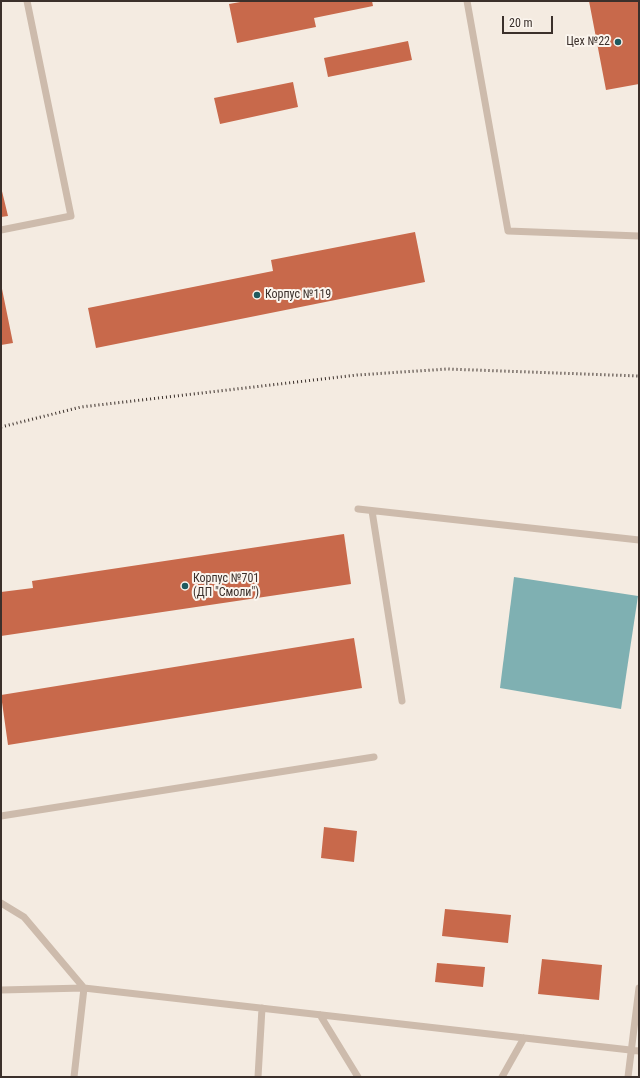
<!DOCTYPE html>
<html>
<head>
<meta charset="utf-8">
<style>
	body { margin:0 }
	#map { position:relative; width:640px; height:1078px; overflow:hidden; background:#f4ebe1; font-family:"Roboto Condensed",sans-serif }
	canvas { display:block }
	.frame { position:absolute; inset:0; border:2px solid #3b302b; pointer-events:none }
	.scale { position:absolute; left:502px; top:16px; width:51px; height:18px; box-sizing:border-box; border:2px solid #3b302b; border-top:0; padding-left:5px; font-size:12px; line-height:14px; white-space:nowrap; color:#3b302b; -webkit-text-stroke:3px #fbf5ee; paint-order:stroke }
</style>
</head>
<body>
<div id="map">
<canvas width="640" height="1078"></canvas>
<div class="frame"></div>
<div class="scale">20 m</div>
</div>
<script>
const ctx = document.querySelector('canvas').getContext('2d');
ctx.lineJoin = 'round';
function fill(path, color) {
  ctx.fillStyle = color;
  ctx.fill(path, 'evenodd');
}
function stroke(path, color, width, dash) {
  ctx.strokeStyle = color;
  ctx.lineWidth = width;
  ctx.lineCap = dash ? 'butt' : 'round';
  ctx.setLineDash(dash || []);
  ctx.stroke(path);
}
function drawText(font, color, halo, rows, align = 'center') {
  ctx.font = font + ' "Roboto Condensed",sans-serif';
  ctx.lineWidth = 4;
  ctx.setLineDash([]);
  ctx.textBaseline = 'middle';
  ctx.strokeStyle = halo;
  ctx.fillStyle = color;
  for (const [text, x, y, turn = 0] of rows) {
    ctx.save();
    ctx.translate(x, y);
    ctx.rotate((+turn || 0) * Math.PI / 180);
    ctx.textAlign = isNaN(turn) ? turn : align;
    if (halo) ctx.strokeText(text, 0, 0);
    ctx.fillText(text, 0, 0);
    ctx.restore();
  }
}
fill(new Path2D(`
	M514 577 638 596 621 709 500 688Z`), '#7fb0b2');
fill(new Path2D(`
	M246 1H372L373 6 314 18 316 27 237 43 229 4Z
	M589 1H639V84L606 90Z
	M408 41 412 60 328 77 324 58Z
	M293 82 298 107 220 124 214 98Z
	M1 187 8 216 1 217Z
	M415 232 425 282 96 348 88 308 273 271 271 260Z
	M1 284 13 343 1 345Z
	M344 534 351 584 1 636V592L33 588 32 581Z
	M354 638 362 688 8 745 1 695Z
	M324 827 357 831 354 862 321 858Z
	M445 909 511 915 508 943 442 936Z
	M542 959 602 965 599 1000 538 994Z
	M437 963 485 967 483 987 435 982Z`), '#c8694b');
stroke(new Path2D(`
	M467 1 508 231 639 236
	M1 230 71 216 27 1
	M358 509 639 540
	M372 511 402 701
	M1 816 374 757
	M1 903 24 917 84 988 74 1077
	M1 990 84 988 639 1051
	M320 1015 358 1077
	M258 1077 262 1008
	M502 1077 524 1038
	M628 1077 639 988`), '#cdbbac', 7);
stroke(new Path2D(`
	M1 427 81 407 357 375 447 369 639 376`), '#3b302b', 3, [1, 3]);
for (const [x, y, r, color] of [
	[618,42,4,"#1f5a5e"],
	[257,295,4,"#1f5a5e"],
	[185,586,4,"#1f5a5e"]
]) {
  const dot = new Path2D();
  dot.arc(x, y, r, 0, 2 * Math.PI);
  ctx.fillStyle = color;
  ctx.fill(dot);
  stroke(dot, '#fbf5ee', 1.5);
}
drawText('12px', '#3b302b', '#fbf5ee', [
	["Цех №22",610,42,"right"],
	["Корпус №119",265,295],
	["Корпус №701",193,579],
	["(ДП \"Смоли\")",193,593]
], 'left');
</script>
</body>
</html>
